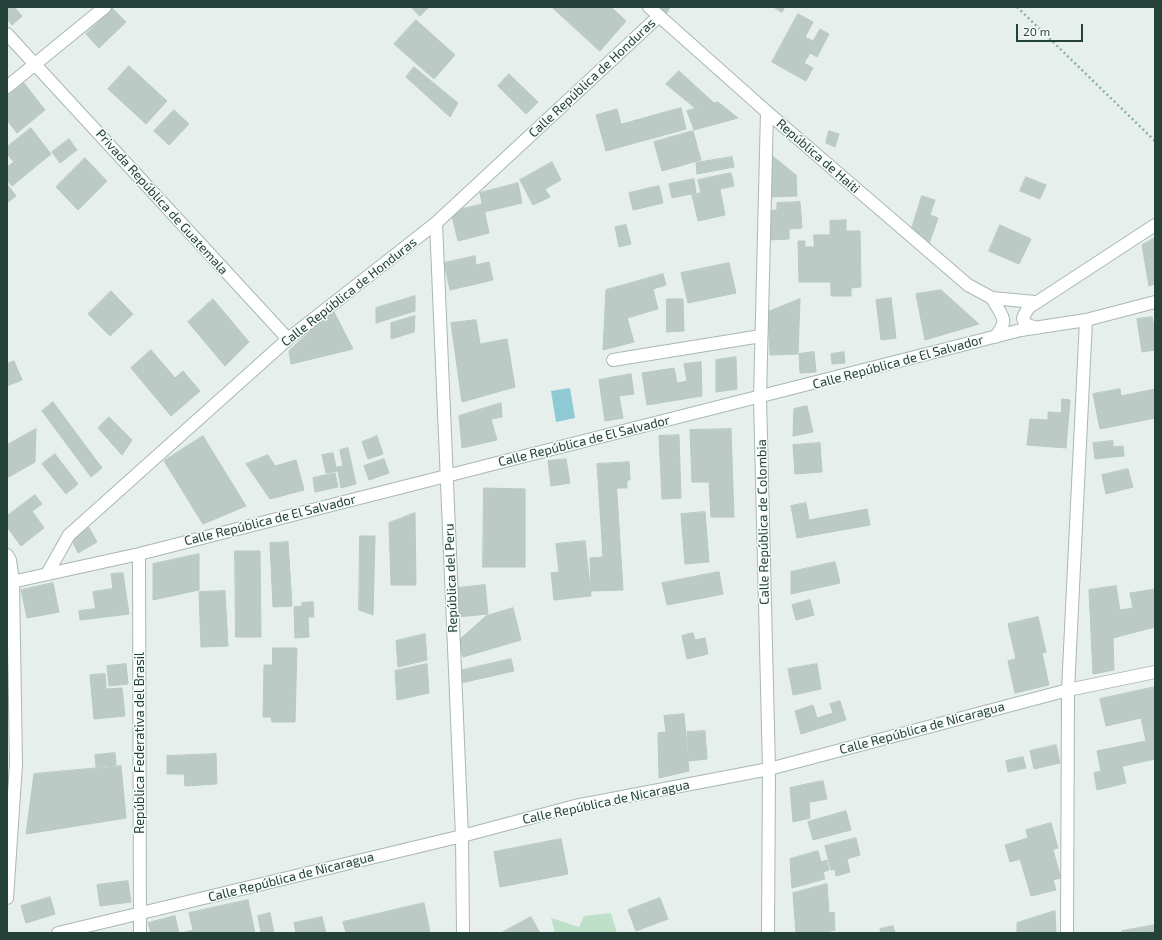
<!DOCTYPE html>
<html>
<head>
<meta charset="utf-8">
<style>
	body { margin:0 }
	#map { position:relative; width:1162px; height:940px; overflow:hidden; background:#e6efeb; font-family:"Exo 2",sans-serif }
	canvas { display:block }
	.frame { position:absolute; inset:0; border:8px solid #24423a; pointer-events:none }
	.scale { position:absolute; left:1016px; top:24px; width:67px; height:18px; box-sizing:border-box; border:2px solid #24423a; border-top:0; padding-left:5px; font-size:12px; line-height:14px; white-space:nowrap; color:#24423a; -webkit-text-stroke:3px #f7fbf9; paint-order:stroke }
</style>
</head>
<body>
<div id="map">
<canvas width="1162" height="940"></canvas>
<div class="frame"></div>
<div class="scale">20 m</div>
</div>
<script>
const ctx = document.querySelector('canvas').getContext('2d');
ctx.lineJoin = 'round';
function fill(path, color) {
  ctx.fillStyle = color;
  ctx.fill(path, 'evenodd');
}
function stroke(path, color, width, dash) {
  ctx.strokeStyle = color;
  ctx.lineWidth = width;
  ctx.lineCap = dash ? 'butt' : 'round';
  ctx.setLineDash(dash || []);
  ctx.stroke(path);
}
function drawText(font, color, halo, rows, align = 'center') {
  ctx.font = font + ' "Exo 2",sans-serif';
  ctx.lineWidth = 3;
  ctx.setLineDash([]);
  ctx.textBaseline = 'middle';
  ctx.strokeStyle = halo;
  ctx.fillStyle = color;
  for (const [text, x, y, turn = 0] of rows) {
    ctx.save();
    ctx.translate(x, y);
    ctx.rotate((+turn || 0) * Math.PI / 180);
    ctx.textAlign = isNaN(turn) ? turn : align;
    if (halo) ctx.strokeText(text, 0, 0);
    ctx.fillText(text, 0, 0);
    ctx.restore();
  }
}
fill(new Path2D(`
	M611 913 617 933H555L551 918 579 927 584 916Z`), '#bfe0c8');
fill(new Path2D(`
	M570 388 575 418 556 422 551 391Z`), '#8ec9d4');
const building = new Path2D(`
	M7 7H14L22 16 12 25 7 19Z
	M411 7H429L420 16Z
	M552 7H611L626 21 600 51Z
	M653 7H670L665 17Z
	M774 7H785L782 12Z
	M112 8 126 22 99 48 86 34Z
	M798 14 813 22 805 37 813 41 820 29 829 34 817 57 810 53 804 63 813 68 806 81 772 62Z
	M416 20 455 55 434 79 394 44Z
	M129 66 167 101 146 124 108 89Z
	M414 67 458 103 450 117 406 77Z
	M679 71 714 103 695 108 666 84Z
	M509 74 538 102 526 114 498 86Z
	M24 83 45 110 17 133 7 120V96Z
	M718 102 738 118 694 130 687 111Z
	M681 108 686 129 606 151 596 115 617 109 621 124Z
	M174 110 189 124 169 145 154 131Z
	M31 128 51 154 12 186 7 180V167L14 162 7 154V147Z
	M693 131 701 160 662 171 654 142Z
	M829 131 839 134 835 147 826 143Z
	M69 139 77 150 60 163 52 152Z
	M770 154 796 175 797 196 770 197Z
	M732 157 734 167 697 174 696 163Z
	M85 158 107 181 78 210 56 187Z
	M552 162 561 180 545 189 550 197 533 205 520 180Z
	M731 173 734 186 701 193 698 180Z
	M1026 177 1046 185 1040 199 1020 191Z
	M694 179 696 193 672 198 669 184Z
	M518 183 522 203 484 212 480 193Z
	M7 184 16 196 7 203Z
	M659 186 663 203 633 210 629 193Z
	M720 189 725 215 698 221 692 195Z
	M922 196 935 200 930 215 938 218 929 244 912 228Z
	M800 202 802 228 789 229V239L767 240 765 211 777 210V203Z
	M483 204 489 233 458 241 451 212Z
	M846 220V231H860L861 287 851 288V296H831L830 221Z
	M626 225 631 244 619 247 615 227Z
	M1000 225 1031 239 1019 264 989 251Z
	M814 235H830V282H799L798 241H805V247H814Z
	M1155 238V284L1149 286 1142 245Z
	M475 256 476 265 489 262 493 280 450 290 444 263Z
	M729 263 736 293 688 303 681 273Z
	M663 274 666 285 653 289 658 309 627 318 634 342 603 350 606 290Z
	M941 290 979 324 925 340 916 294Z
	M111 291 133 314 110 336 88 314Z
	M415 296V311L376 323V308Z
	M891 298 896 338 881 340 876 300Z
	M213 299 249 342 225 366 188 322Z
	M667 299H683L684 331 667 332Z
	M800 299 798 354 770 355 768 312Z
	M333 310 353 349 291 364 289 351Z
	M415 316 414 332 391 339V323Z
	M1152 317 1155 332V350L1142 352 1137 319Z
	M476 320 480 344 507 339 515 387 462 402 451 323Z
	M151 350 175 378 183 371 200 391 171 416 131 368Z
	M814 352 816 372 800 373 799 354Z
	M844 352 845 363 832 364 831 354Z
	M736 357 737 389 716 392V360Z
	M14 361 22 380 7 386V364Z
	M701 362 702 396 647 405 642 373 674 368 677 383 687 381 684 364Z
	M631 374 634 394 619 396 623 418 605 421 599 380Z
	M1120 389 1121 396 1155 389V418L1100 429 1093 394Z
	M1062 399 1070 400 1066 448 1027 445 1030 419 1048 420V412L1061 413Z
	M53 402 102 468 91 477 42 411Z
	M501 403 502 417 491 419 497 440 462 448 459 416Z
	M807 406 813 432 793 436 794 409Z
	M109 417 132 440 122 455 98 428Z
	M36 429 35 462 7 478V445Z
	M731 429 734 517H711L709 482H692L690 430Z
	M679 435 681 498 662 499 659 436Z
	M203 436 246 506 203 524 164 461Z
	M377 436 383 454 368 459 362 442Z
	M1113 441V447L1123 446 1124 456 1095 459 1093 443Z
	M820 443 822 472 795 474 793 445Z
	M348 448 356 484 341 488 337 467 343 466 340 450Z
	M333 453 337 471 326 473 322 455Z
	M55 454 78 484 66 494 42 464Z
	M268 455 275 466 296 460 304 490 270 499 246 464Z
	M384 459 389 473 369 480 364 466Z
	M566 459 570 483 551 486 548 461Z
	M629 462 630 480H627V488H617L615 463Z
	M615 463 623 590 591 591 590 558 603 557 597 464Z
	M1128 469 1133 487 1106 494 1102 475Z
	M335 473 338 487 315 492 313 478Z
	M484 488 525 489V567H483Z
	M35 495 42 504 32 511 44 528 21 546 7 527V516Z
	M806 503 809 520 867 509 870 525 797 538 791 506Z
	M705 512 709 562 685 564 681 514Z
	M415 513 416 585H391L389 523Z
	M89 528 97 542 78 553 71 538Z
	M360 536H375L373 615 359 610Z
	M585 541 591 596 554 600 551 573 559 572 556 544Z
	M288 542 292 606 273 607 270 543Z
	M235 551H260L261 637H236Z
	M199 554V590L153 600V564Z
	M835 562 840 583 791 594V572Z
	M719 572 723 594 667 605 662 583Z
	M123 573 125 587 113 589 111 574Z
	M53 583 59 612 27 618 21 590Z
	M485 585 488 614 457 617V588Z
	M1116 586 1120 610 1133 608 1130 593 1155 589V627L1113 638 1114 670 1093 674 1089 590Z
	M125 587 129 614 97 618 93 592Z
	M225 591 228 646 201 647 199 592Z
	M810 600 814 615 796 620 792 605Z
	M313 602 314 617H308L309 637 295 638 294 607 302 606V603Z
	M513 608 521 640 463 657 458 641 486 616Z
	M95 609 97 618 80 620 79 611Z
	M1038 617 1046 652 1016 659 1008 624Z
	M693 633 695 640 705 638 708 654 687 659 682 636Z
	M425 634 427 660 398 667 396 641Z
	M273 648H297L295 722H272L271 717H263L264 665H272Z
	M1042 653 1049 685 1015 693 1008 661Z
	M511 659 514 671 461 683 459 671Z
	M126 664 128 684 109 686 107 666Z
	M427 664 429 693 397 700 395 671Z
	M817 664 821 689 793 695 788 669Z
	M105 674 106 689 122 688 125 716 94 719 90 675Z
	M1155 687V759L1101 771 1097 751 1146 741 1141 718 1106 726 1100 699Z
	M840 701 846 720 801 734 795 711 813 705 817 718 833 713 830 704Z
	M684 714 689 771 659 778 658 733 666 732 664 716Z
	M705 731 707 759 689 761 687 732Z
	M1056 745 1060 763 1034 769 1030 751Z
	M115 753 116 765 96 767 95 755Z
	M216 754 217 784 185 786 184 774H167V756Z
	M1023 757 1026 768 1008 772 1006 761Z
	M121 766 126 818 26 834 34 774Z
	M1122 766 1126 783 1097 790 1094 773Z
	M823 781 827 799 810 802 808 784Z
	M808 784 810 818 793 822 790 788Z
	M846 811 851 830 813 840 808 822Z
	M1051 823 1058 848 1010 862 1005 845 1028 838 1026 830Z
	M856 838 860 855 847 859 850 872 836 876 835 869 831 870 825 846Z
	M561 839 568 874 500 887 494 852Z
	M1053 850 1061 878 1053 880 1056 890 1031 896 1020 859Z
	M818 851 821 862 827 860 829 870 823 872 825 879 792 888 790 859Z
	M128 881 131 902 100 906 97 885Z
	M827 884 829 913 834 912 835 930 821 933H796L793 893Z
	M50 897 55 914 26 923 21 906Z
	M660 898 668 919 636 931 628 910Z
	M248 900 255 933H182L193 930 189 913Z
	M424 903 430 932 346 933 343 922Z
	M1055 911 1056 933H1017V923Z
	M270 913 274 933H261L258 916Z
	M175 916 179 933H151L148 923Z
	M322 917 326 933H296L294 923Z
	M531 917 540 933H501Z
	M1155 925V933H1122V931Z
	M893 926 895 933H881L880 929Z`);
fill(building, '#bbcac4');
stroke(building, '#b8c9c2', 1);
const street = new Path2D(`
	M649 7 767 112 968 285 992 298 1035 302
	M7 34 288 339
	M7 87 105 7
	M767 112 760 398 769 769 768 933
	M436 223 462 836 463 933
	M992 298C1002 317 1010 319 995 337
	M1036 328 1025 324 1023 318 1028 308 1155 225
	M613 360 761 336
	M139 554 140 933
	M7 555 10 560 13 581 16 764 7 898
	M47 574 69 535 288 339 436 223 659 16
	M7 583 139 554 1021 330 1086 320 1155 302
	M58 933 462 836 575 806 769 769 1068 690 1155 672
	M1067 933 1068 690 1086 320`);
stroke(street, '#a8b8b2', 14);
stroke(new Path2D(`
	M1017 7 1155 141`), '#86b3a5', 2.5, [2, 3]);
stroke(street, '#fff', 12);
drawText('13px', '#24423a', '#f7fbf9', [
	["Calle República de Honduras",592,78,-43],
	["República de Haiti",818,156,41],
	["Privada República de Guatemala",162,202,48],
	["Calle República de Honduras",349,292,-38],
	["Calle República de El Salvador",898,362,-15],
	["Calle República de El Salvador",584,441,-14],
	["Calle República de El Salvador",270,520,-14],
	["Calle República de Colombia",763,522,-91],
	["República del Peru",451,578,-92],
	["Calle República de Nicaragua",922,728,-15],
	["República Federativa del Brasil",140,743,-90],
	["Calle República de Nicaragua",606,802,-12],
	["Calle República de Nicaragua",291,877,-14]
]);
</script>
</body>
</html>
